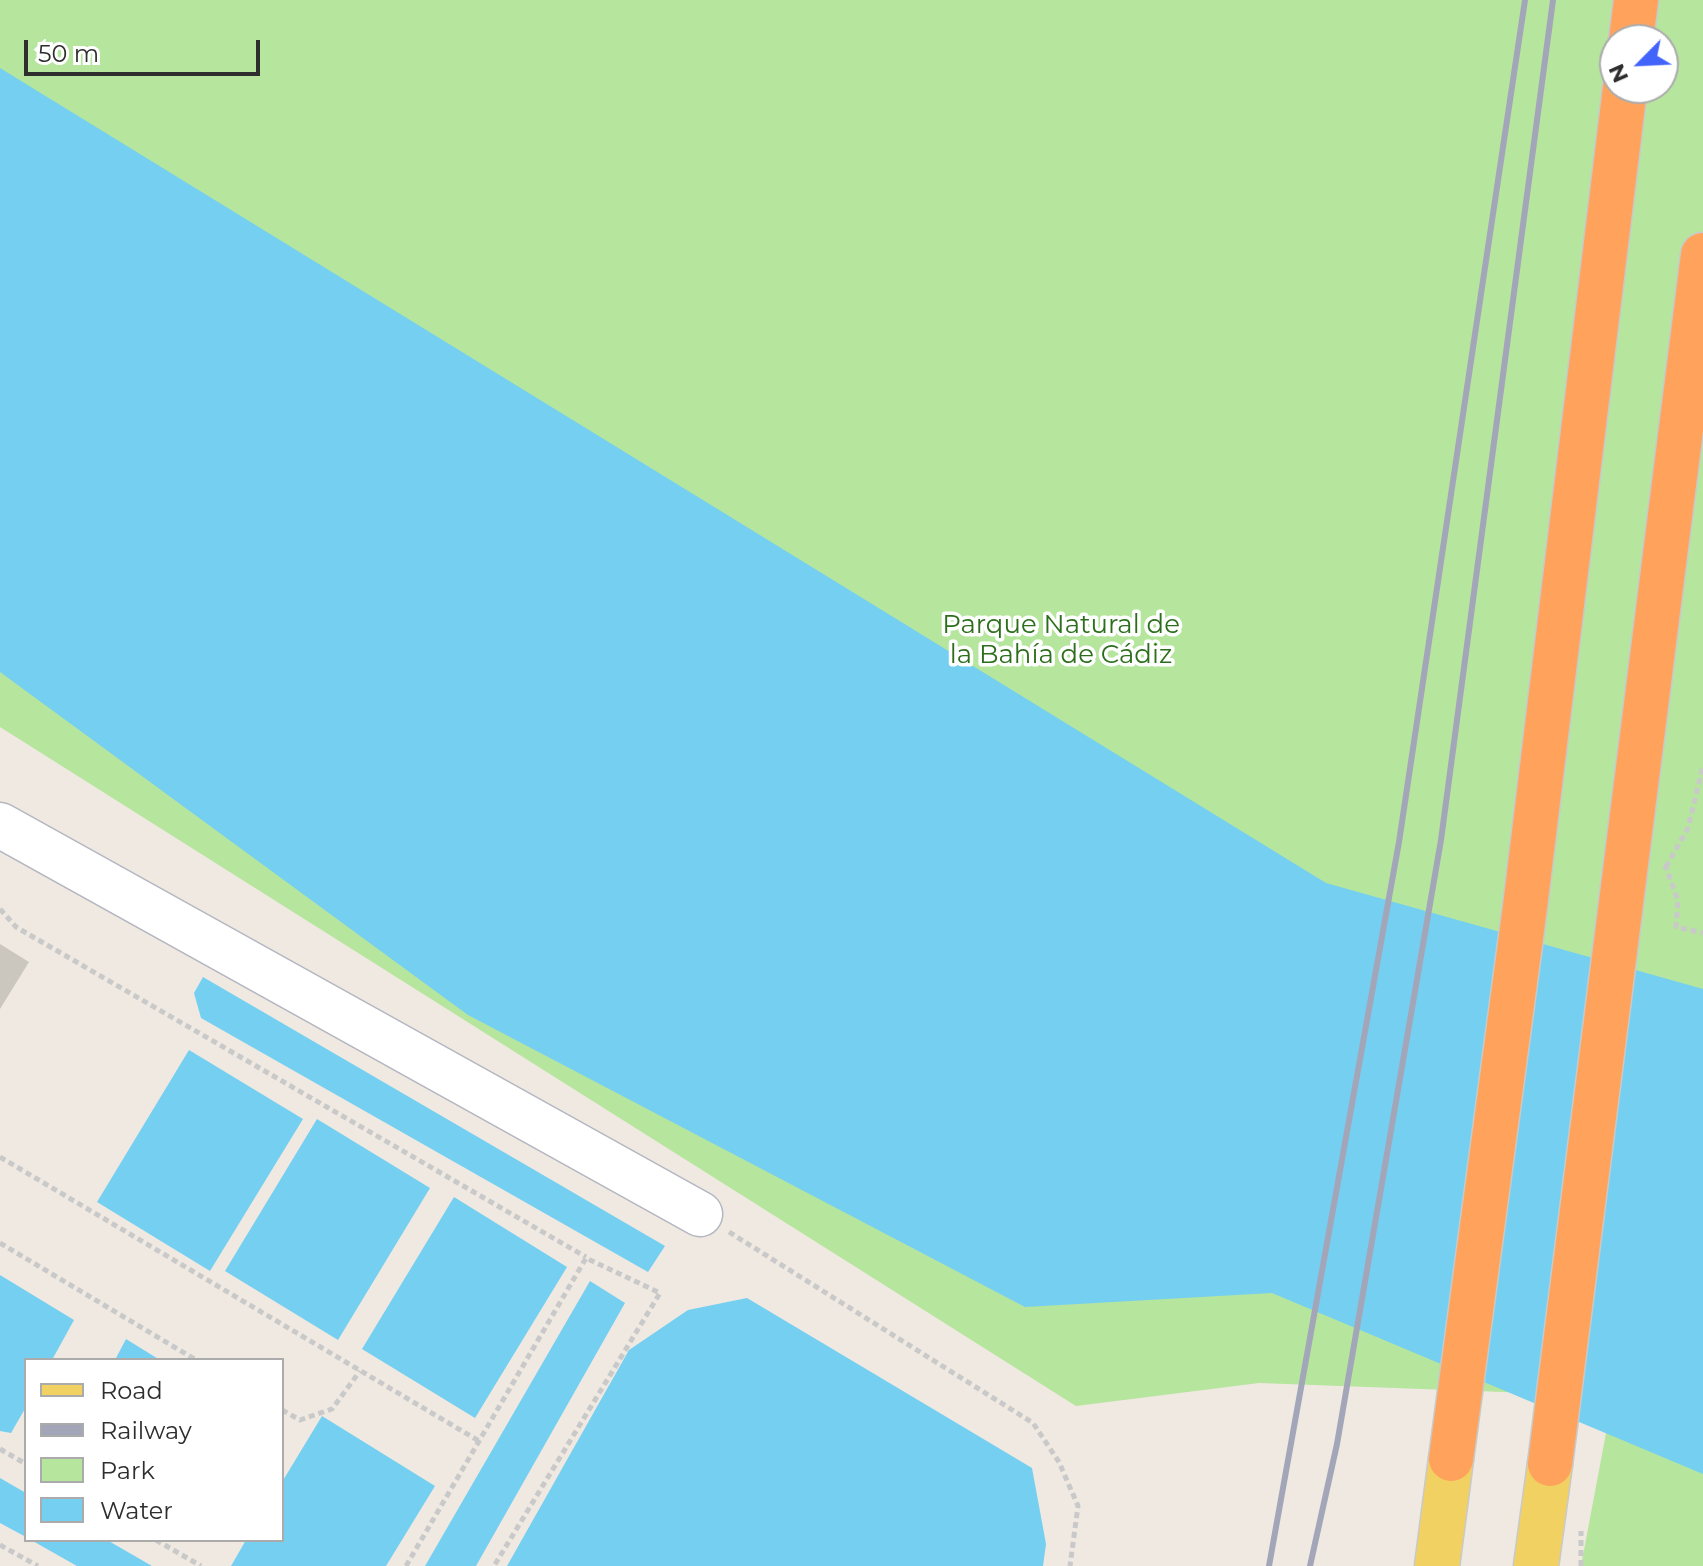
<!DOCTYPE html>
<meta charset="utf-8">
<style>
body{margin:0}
#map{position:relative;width:1703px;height:1566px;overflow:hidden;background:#efe9e1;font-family:Montserrat,sans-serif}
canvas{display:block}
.legend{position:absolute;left:24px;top:1358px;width:260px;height:184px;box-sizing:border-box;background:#fff;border:2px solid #ababab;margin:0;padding:10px 14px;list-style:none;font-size:24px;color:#2e2e2e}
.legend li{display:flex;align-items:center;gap:16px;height:40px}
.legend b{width:40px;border:2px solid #ababab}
.north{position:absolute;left:1599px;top:24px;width:80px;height:80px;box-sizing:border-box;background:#fff;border:2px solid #ababab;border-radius:50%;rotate:246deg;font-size:22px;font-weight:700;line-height:32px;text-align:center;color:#2e2e2e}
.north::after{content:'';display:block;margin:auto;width:28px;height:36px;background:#4264fb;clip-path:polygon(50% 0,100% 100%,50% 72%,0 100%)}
.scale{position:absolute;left:24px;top:40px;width:236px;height:36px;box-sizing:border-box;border:4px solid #2e2e2e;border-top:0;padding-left:10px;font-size:24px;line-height:28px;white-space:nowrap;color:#2e2e2e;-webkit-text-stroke:6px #fff;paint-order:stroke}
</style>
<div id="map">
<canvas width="1703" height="1566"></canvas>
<ul class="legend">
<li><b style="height:10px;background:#f2d163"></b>Road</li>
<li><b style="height:10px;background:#a3a6b8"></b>Railway</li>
<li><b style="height:22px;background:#b6e59e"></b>Park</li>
<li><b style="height:22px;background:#75cff0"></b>Water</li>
</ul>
<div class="north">N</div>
<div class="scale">50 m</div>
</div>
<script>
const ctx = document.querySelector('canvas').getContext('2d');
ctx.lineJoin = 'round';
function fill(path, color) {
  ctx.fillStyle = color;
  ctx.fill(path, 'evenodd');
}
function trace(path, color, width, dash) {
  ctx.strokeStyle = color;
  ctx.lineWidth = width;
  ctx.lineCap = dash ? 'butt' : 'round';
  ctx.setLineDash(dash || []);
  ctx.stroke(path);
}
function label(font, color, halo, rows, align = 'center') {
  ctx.font = font + ' Montserrat,sans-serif';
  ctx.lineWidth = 7;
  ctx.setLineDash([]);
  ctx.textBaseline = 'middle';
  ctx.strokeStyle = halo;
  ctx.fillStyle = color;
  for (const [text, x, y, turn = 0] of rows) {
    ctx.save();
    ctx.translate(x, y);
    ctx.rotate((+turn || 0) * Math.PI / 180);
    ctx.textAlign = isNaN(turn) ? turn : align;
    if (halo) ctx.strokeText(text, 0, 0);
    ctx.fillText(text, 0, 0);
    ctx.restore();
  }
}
const green = new Path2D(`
 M0 0H1703V1566H1581L1613 1396 1259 1383 1076 1406 0 727ZM1615 40H1663V88H1615Z`);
const water = new Path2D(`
 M0 68 1326 883 1703 989V1474L1272 1293 1025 1307 468 1015 0 672Z
 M203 977 665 1246 648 1272 201 1018 194 993Z
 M189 1050 303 1119 210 1271 97 1202Z
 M317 1119 430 1188 338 1340 225 1271Z
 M454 1197 567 1267 475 1418 362 1349Z
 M0 1275 74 1320 52 1360H26V1407L11 1433 0 1431Z
 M590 1281 625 1303 476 1566H425Z
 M747 1298 1032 1468 1046 1544 1043 1566H507L629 1350 688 1310Z
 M126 1339 160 1360H115Z
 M322 1416 435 1486 386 1566H231L246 1540H282V1482Z
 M0 1478 26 1493V1537L0 1523Z
 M31 1540H107L152 1566H77Z`);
const building = new Path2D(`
 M0 944 29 962 0 1009Z`);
const path = new Path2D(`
 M1666 867 1688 828 1703 766
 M1664 869 1666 867 1678 901 1676 927 1703 933
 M0 909 16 927 586 1257
 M0 1157 479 1441
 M729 1232 1033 1423 1059 1462 1078 1506 1070 1566
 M0 1243 196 1360
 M282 1410 300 1420 332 1409 360 1371
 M0 1449 26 1464
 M156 1540 201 1566
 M0 1545 38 1566
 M406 1566 586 1258 660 1293 494 1566
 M1581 1566V1531`);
const minor = new Path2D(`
 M0 825 700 1214`);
const major = new Path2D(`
 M1437 1566 1451 1459
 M1536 1566 1550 1464`);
const highway = new Path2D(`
 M1631 40 1636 0
 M1451 1459 1525 907 1625 88
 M1550 1464 1703 255`);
const rail = new Path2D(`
 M1269 1566 1399 842 1525 0
 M1310 1566 1337 1444 1441 840 1553 0`);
const parkNames = [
 ["Parque Natural de",1061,625],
 ["la Bahía de Cádiz",1061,655]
];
fill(green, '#b6e59e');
fill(water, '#75cff0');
fill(building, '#cbc7bf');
trace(minor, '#b4b7c1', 47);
trace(major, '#c9c9c9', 47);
trace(highway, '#c9c9c9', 47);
trace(path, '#c9c9c9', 5, [6, 4]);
trace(minor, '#fff', 44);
trace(major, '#f2d163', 44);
trace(highway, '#ffa35c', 44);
trace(rail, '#a3a6b8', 6);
label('26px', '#2c6e1b', '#fff', parkNames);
</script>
